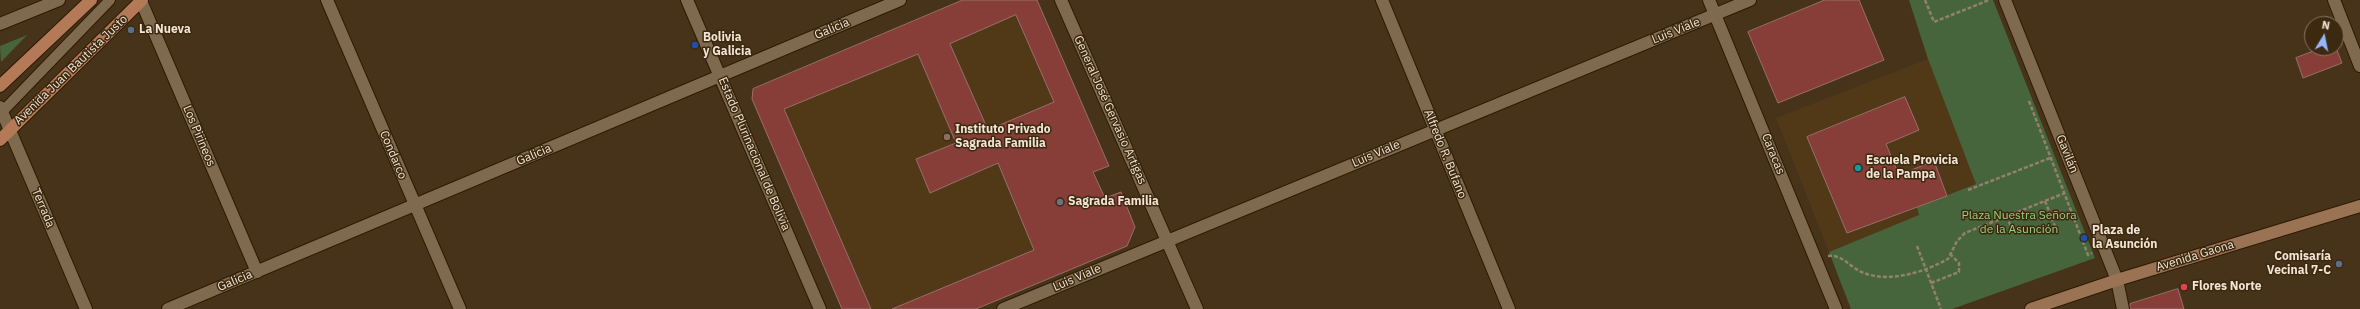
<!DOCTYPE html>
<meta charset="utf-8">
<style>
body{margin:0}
#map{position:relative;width:2360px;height:309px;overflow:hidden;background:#473319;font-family:"IBM Plex Sans",sans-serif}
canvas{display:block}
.north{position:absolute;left:2304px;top:16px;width:40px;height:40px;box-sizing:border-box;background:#3c290f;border:1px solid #85745f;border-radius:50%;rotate:10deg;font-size:11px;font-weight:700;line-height:16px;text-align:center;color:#f2e5d6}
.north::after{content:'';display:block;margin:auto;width:14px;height:18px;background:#93b7fd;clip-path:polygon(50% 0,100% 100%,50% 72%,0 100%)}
</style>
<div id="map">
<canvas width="2360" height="309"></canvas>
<div class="north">N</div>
</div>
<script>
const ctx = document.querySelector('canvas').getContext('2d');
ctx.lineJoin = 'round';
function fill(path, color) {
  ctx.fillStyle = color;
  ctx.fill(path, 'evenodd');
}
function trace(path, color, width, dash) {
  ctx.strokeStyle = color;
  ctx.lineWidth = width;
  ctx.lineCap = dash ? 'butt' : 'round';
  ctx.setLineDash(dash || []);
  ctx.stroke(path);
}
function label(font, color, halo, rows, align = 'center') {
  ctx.font = font + ' "IBM Plex Sans",sans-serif';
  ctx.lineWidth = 3;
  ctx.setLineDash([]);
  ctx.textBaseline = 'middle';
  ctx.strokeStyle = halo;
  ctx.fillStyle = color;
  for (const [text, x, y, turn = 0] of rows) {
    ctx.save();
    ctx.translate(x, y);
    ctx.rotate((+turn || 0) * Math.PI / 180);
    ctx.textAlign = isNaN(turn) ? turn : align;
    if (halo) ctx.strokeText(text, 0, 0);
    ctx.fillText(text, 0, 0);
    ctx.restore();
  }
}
const built = new Path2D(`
 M963 0H1037L1109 166 1015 205 1035 250 891 309H871L772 81Z
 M1928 59 1976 184 1917 207 1920 215 1829 252 1776 118Z`);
const green = new Path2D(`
 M1909 0H1993L2095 258 1952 309H1851L1829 252 1919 215 1917 207 1976 184 1928 59Z
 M27 35 1 62 0 46Z`);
const building = new Path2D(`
 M963 0H1037L1109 166 1093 172 1105 198 1121 192 1135 227 1127 246 976 309H892L1034 250 998 163 930 193 916 159 956 143 918 54 784 109 871 309H842L752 99 753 89ZM1016 15 1054 102 988 130 950 44Z
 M1825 0H1859L1884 60 1778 103 1748 32Z
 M2322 48H2336L2342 63 2303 78 2296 58Z
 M1905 97 1919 130 1886 144 1899 175 1934 161 1947 196 1847 233 1807 137Z
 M2178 289 2184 309H2130V304Z`);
const path = new Path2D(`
 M1925 0 1934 22 1989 0
 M2029 101 2088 255 2092 253
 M1968 190 2050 158
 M2045 201 2058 234
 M2007 216 2012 230
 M1917 246 1941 309
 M1828 256C1843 254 1850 268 1864 273 1891 283 1924 272 1948 259L1957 241 1965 233 2065 193
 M1931 283 1959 272V263L1951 255`);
const service = new Path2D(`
 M0 114 110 0`);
const minor = new Path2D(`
 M327 0 460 309
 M687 0 820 309
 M1061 0 1197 309
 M1382 0 1509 309
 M1709 0 1836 309
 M141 1 257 272
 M0 24 59 0
 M0 107 86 309
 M168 309 900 0
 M1003 309 1750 0`);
const tertiary = new Path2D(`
 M2005 0 2117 280 2123 309
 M2334 0 2360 66`);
const secondary = new Path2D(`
 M2031 309 2117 280 2360 206`);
const primary = new Path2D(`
 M0 86 91 0
 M0 140 142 0`);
const markers = [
 [131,30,4,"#5c6f8a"],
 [695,45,4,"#1a4fb4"],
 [947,137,4,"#8d6e63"],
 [1858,168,4,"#0f9aa8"],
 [1060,202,4,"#6b7280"],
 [2084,238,4,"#1a4fb4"],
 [2339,264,4,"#5c6f8a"],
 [2184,287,4,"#e0444e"]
];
const streetNames = [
 ["Galicia",832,29,-23],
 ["Luis Viale",1676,31,-22],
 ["Avenida Juan Bautista Justo",71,70,-44],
 ["General José Gervasio Artigas",1110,110,66],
 ["Los Pirineos",199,136,67],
 ["Estado Plurinacional de Bolivia",754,154,67],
 ["Luis Viale",1376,154,-23],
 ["Alfredo R. Bufano",1445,154,68],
 ["Caracas",1773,154,68],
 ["Gavilán",2067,154,68],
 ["Condarco",393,155,67],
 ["Galicia",534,155,-23],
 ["Terrada",43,208,67],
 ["Avenida Gaona",2195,256,-17],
 ["Luis Viale",1077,278,-23],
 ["Galicia",235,281,-23]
];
const poiNames = [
 ["La Nueva",139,30],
 ["Bolivia",703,38],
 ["y Galicia",703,52],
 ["Instituto Privado",955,130],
 ["Sagrada Familia",955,144],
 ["Escuela Provicia",1866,161],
 ["de la Pampa",1866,175],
 ["Sagrada Familia",1068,202],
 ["Plaza de",2092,231],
 ["la Asunción",2092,245],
 ["Comisaría",2331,257,"right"],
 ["Vecinal 7-C",2331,271,"right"],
 ["Flores Norte",2192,287]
];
const parkNames = [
 ["Plaza Nuestra Señora",2019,216],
 ["de la Asunción",2019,230]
];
fill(built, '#513918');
fill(green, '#47653c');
fill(building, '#873e39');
trace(building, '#96706b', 1);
trace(service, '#2d1a01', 12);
trace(minor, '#2d1a01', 14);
trace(tertiary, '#2d1a01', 14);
trace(secondary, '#2d1a01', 14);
trace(primary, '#2d1a01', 14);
trace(path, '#92816c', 2.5, [4, 2]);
trace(service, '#806a4f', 10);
trace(minor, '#806a4f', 12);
trace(tertiary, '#806a4f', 12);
trace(secondary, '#9a7254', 12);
trace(primary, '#b47a58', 12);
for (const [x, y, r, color] of markers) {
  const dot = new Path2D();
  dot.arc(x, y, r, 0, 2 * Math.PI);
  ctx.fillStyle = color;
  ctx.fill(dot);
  trace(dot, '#3c290f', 1.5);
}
label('12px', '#f2e5d6', '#3c290f', streetNames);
label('bold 12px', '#f2e5d6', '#3c290f', poiNames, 'left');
label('12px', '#95d27c', '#3c290f', parkNames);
</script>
